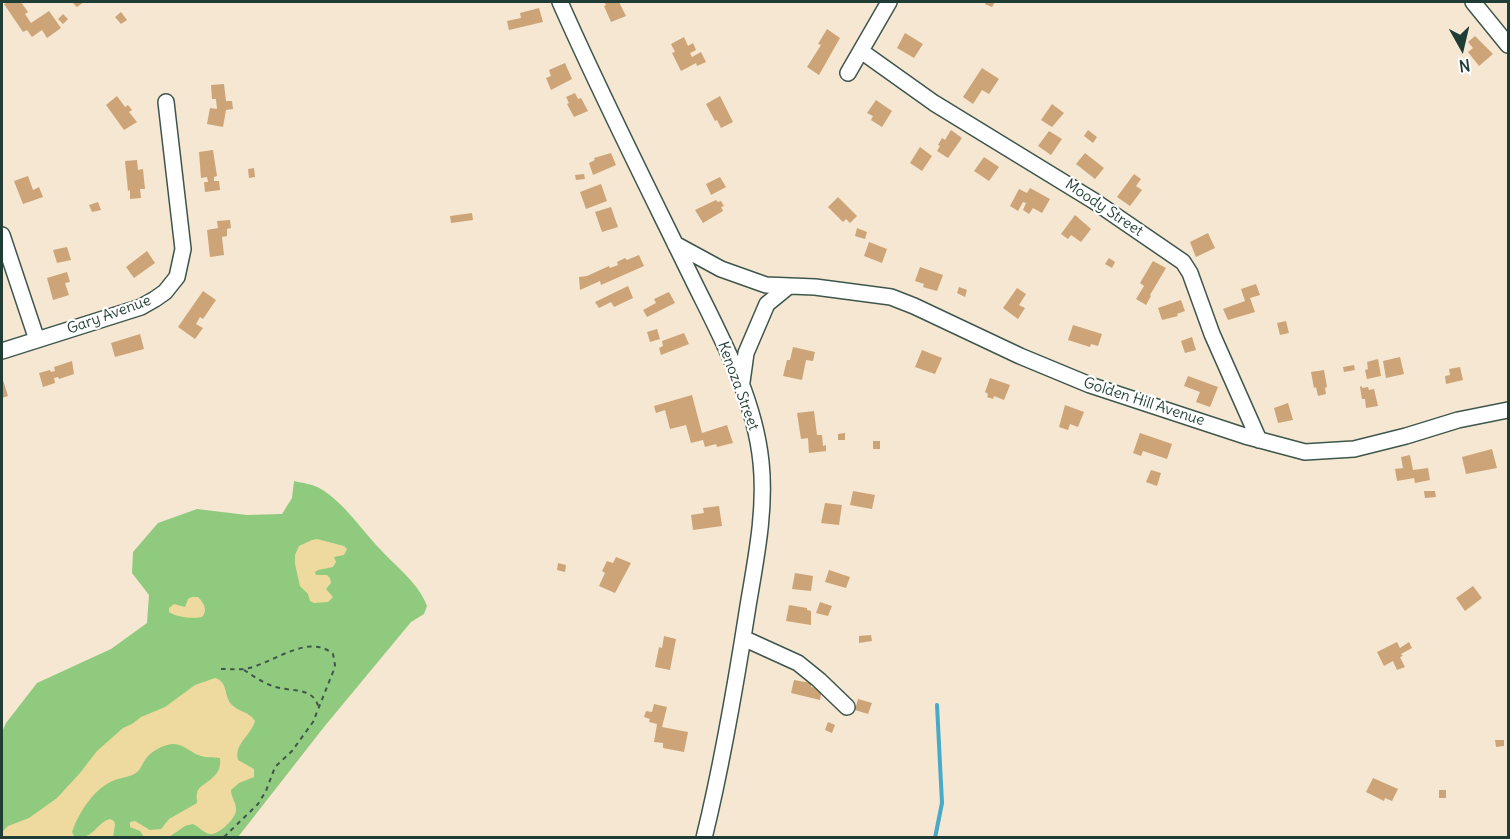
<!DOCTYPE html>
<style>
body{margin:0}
#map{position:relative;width:1510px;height:839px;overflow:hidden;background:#f5e7d1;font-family:Delius,sans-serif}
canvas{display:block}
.frame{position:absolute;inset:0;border:3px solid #1f3d34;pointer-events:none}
.north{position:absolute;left:1432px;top:18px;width:60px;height:60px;-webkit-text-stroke:4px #fff;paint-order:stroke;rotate:172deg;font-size:16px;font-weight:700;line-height:24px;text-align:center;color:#1f3d34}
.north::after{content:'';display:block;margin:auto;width:21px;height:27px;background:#1f3d34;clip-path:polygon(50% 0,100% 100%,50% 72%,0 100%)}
</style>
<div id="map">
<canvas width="1510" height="839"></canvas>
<div class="frame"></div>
<div class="north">N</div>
</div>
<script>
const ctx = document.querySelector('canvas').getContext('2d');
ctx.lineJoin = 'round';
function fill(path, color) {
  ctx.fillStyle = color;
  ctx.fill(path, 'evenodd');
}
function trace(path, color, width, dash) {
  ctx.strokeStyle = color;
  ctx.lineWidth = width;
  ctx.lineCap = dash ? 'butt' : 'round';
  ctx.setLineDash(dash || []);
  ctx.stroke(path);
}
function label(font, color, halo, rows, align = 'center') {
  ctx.font = font + ' Delius,sans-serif';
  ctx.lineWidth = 4.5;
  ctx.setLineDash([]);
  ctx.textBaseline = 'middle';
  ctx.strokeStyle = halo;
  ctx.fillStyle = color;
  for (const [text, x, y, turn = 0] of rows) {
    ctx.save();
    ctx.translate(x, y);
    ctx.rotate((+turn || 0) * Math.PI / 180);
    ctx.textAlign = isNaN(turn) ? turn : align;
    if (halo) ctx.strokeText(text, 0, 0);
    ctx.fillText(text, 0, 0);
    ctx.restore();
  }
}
const green = new Path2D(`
 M294 481C302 483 313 484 321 489 344 503 361 529 380 549 397 568 418 582 427 606L424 614 411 622 324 727 238 837H2V732L6 723 37 683 111 649 147 623 149 595 132 573 133 552 158 523 197 509 247 515 282 514 292 498Z`);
const sand = new Path2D(`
 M317 539 344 546 347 549 344 555 334 557 336 562 333 567 318 570 315 572 316 575H327L330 578 331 583 326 589 333 597 328 602 314 603 310 601 308 594 300 586 295 564V555L299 546 312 540Z
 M192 597H198C204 603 208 610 202 617 194 619 175 617 169 612V608L174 604 185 607 188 599Z
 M215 678C229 682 223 696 232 705 239 712 250 712 255 721 251 736 234 743 238 760L254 769V777L239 783 231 790C231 797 236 802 236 809 237 818 218 836 209 834 204 833 198 826 193 824L185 826 169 837H144L140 831 130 827V822L135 821 150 830 161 829 169 819 197 803C197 799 196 796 197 793 199 782 223 780 220 758 213 757 207 758 201 756 191 753 183 743 172 744 162 745 150 752 145 760 142 764 141 769 137 772 131 777 123 777 115 780 95 787 79 812 72 832L74 836 78 837H2V832L8 826 29 818 57 798 80 773 97 751 123 728 132 724 141 717 165 707 195 685Z
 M110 819 114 821 115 825 113 837H83C96 834 98 822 110 819Z`);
const stream = new Path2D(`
 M935 838 942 803 937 705`);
const building = new Path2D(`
 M8 2H21L28 12 25 14 31 23 49 11 61 28 47 38 42 30 32 37 27 30 23 32 4 4Z
 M72 2H84L77 7Z
 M604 2H619L626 16 611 22 604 6 606 5Z
 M986 2H995L992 7 985 4Z
 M539 8 543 22 509 30 507 21 521 18 520 13Z
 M121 12 127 20 121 24 115 17Z
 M63 14 68 19 63 24 58 19Z
 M827 29 840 38 819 75 807 67 821 45 818 44Z
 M905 33 923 44 914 58 897 48Z
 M1475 36 1493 54 1479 66 1468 52 1473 48 1468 42Z
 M684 37 688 46 693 43 696 50 690 53 692 57 701 52 706 62 697 66 696 63 681 71 672 53 675 52 671 44Z
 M565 63 572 79 551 90 546 78 551 76 549 70Z
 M982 68 999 79 989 94 982 90 973 104 963 97Z
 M224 84 226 101H232L233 109 226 110 223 127 207 124 210 108 217 109 216 99H212L211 85Z
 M575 93 578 99 581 98 588 111 574 117 567 104 569 103 566 97Z
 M117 96 125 107 128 105 132 110 129 112 137 122 124 130 106 105Z
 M720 96 733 122 721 128 717 120 715 121 706 104Z
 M876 100 892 111 882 127 871 120 873 116 867 113Z
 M1052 104 1064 113 1052 127 1041 120Z
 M951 130 962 138 948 158 937 151 940 146 938 145 942 138 945 140Z
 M1088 130 1097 137 1093 143 1084 136Z
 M1049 131 1062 139 1051 155 1038 146Z
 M920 147 932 156 922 171 910 163Z
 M213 150 217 176 214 177V181H219L220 190 205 192 204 182H208L207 177 201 178 199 152Z
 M611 153 616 165 593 175 589 163 595 160 594 158Z
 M1085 153 1104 168 1095 179 1076 164Z
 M984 157 999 167 989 181 974 171Z
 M137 160 138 170 143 169 145 189H140L141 198 130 199V190L128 191 125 161Z
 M254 168 255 177 249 178 248 169Z
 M584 174 585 179 576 180 575 175Z
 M1134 174 1141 179 1136 186 1142 190 1130 206 1117 197Z
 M28 176 33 190 39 187 43 197 23 204 14 181Z
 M720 177 726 187 711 195 706 184Z
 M601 184 607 201 586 209 580 192Z
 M1030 188 1050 199 1042 213 1033 208 1029 214 1023 210 1026 203 1023 202 1018 211 1010 206 1019 189 1027 193Z
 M838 197 857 216 850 223 846 219 843 222 828 207Z
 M716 200 718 202 721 201 724 206 721 207 723 211 703 223 695 210Z
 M98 202 101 210 92 212 89 205Z
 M611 207 618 227 602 232 595 212Z
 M472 213 473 220 451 223 450 216Z
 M1075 215 1091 229 1081 242 1071 235 1068 239 1061 234Z
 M230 220 231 228 227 229V236L222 237 224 255 210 257 207 230 218 228 217 221Z
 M857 228 867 232 865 239 855 236Z
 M1208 233 1215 248 1196 257 1190 242Z
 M869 242 887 249 882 263 864 256Z
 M67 247 71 260 57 263 53 250Z
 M147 251 155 263 134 278 126 267Z
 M639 255 644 266 601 285 600 281 580 290 579 277 587 276 609 266 610 268 618 265 617 262 625 258 627 260Z
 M1109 258 1115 262 1112 268 1105 264Z
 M1153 261 1166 268 1150 295 1151 296 1146 305 1136 299 1144 286 1140 283Z
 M920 267 943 275 937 291 923 287 924 284 915 281Z
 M67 272 70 282 65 283 69 295 53 300 47 278Z
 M1256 284 1260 295 1250 298 1255 312 1228 320 1223 309 1245 301 1241 289Z
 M628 286 633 298 614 307 611 302 599 308 595 302Z
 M959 287 967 290 965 297 957 293Z
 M1017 288 1026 294 1019 305 1025 308 1018 319 1003 308Z
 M203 291 216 300 203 319 200 317 196 324 203 328 195 339 178 327Z
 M669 292 675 303 647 317 643 310 656 303 654 299Z
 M1181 300 1185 311 1177 314 1178 316 1162 320 1158 308Z
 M1286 321 1289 333 1280 335 1277 323Z
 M1073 325 1102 334 1098 346 1091 344 1090 347 1068 340Z
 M657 329 660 339 650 342 647 332Z
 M684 333 689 344 661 355 659 348 663 346 662 341Z
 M140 334 144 349 115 357 111 343Z
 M1192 337 1196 350 1185 353 1181 341Z
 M793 347 815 352 813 361 806 360 802 380 783 376 787 360H790Z
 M922 350 942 358 935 374 915 367Z
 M1400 357 1404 374 1386 378 1383 361Z
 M1378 359 1381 376 1367 379 1365 370 1368 369 1367 362Z
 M72 361 74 374 59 379 58 377 54 378 55 383 43 387 39 373 50 370 51 372 55 371 54 367Z
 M1354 365 1355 370 1344 372 1343 367Z
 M1460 367 1463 380 1446 384 1445 376 1450 375 1449 369Z
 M1324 370 1327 387 1325 388 1326 394 1318 396 1316 387 1314 388 1311 372Z
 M1188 376 1218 387 1210 407 1196 402 1200 392 1184 386Z
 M2 377 8 396 2 398Z
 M990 378 1010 385 1004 400 994 396 993 399 987 397 988 394 985 392Z
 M1362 386V388L1368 387 1369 390 1374 389 1378 406 1366 408 1365 399H1362L1360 387Z
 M692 395 702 433 727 425 733 443 717 447 716 444 705 447 703 440 691 443 686 425 670 429 665 410 656 413 654 406Z
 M1288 403 1293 420 1278 423 1274 408Z
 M1065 405 1084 412 1078 427 1070 424 1068 430 1059 427Z
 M814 411 817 435H822L823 446 826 445V451L809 453 808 438 801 439 797 413Z
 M845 433V440H838V434Z
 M1140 433 1172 444 1167 459 1143 451 1141 456 1133 453Z
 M873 441H880V449H873Z
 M1492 449 1497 468 1466 474 1462 457Z
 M1410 455 1413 470 1428 468 1430 480 1415 483 1414 478 1397 481 1395 469 1403 468 1401 457Z
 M1151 470 1161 473 1157 486 1146 482Z
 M853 491 875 495 872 509 850 505Z
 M1424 491H1435L1436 497 1425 498Z
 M825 503 842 505 839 525 821 523Z
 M719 506 722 526 693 530 691 515 704 513 703 508Z
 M616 557 631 563 615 593 599 586 605 573 602 571 607 561 613 563Z
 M558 563 566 565 565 572 557 570Z
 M829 570 850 577 846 588 825 582Z
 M795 573 813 576 811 591 792 589Z
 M1473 586 1482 598 1465 611 1456 598Z
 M820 602 832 606 828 616 816 613Z
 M789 605 807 608V610L811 611V625L786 621Z
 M871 635 872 641 859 643V636Z
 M664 636 676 639 670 670 655 667 659 647 662 648Z
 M1397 642 1400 648 1409 642 1412 648 1401 654 1403 656 1400 657 1405 667 1397 670 1393 661 1384 666 1377 652Z
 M794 680 811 683V687L822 689 820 700 791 693Z
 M858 699 872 703 868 714 855 710Z
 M654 704 667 707 662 727 688 732 684 752 663 748V743L654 742 657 724 649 722 650 719 644 717 646 711 652 712Z
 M828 722 835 725 832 733 825 730Z
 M1495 740H1504V746L1496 747Z
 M1373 778 1398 789 1392 801 1385 798 1384 801 1366 792Z
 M1439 790H1446V798H1439Z`);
const path = new Path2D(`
 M221 669C231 669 240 670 249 668 275 662 309 633 333 654L335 665 333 672 313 722 292 751 275 767 266 791 258 804 223 838
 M244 670C253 676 263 683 273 686 290 693 314 685 319 709`);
const minor = new Path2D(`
 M560 2C600 93 645 182 689 272 718 332 754 394 761 462 766 510 756 558 748 606 736 683 723 761 704 838
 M1473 2 1508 45
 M861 51 934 103 1094 201 1183 262 1190 273 1212 334 1259 440
 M848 73 889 2
 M2 235 37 340
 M675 244 721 269 766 285 815 287 891 297 914 306 1020 356 1090 385 1245 436 1305 452 1354 449 1406 436 1458 420 1508 410
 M2 351 141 307 155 299 165 292 177 277 183 249 166 102
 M742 382 746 353 767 304 789 286
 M743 638 798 663 819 680 847 707`);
const streetNames = [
 ["Moody Street",1104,208,34],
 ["Gary Avenue",109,315,-20],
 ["Kenoza Street",738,386,70],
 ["Golden Hill Avenue",1144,402,18]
];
fill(green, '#8fca7f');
fill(sand, '#eeda9e');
trace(stream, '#49a9c8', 4);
fill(building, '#cca477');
trace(minor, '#3f564c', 18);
trace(path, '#3f564c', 2, [4.5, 4.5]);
trace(minor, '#fff', 15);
label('15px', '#1f3d34', '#fff', streetNames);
</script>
